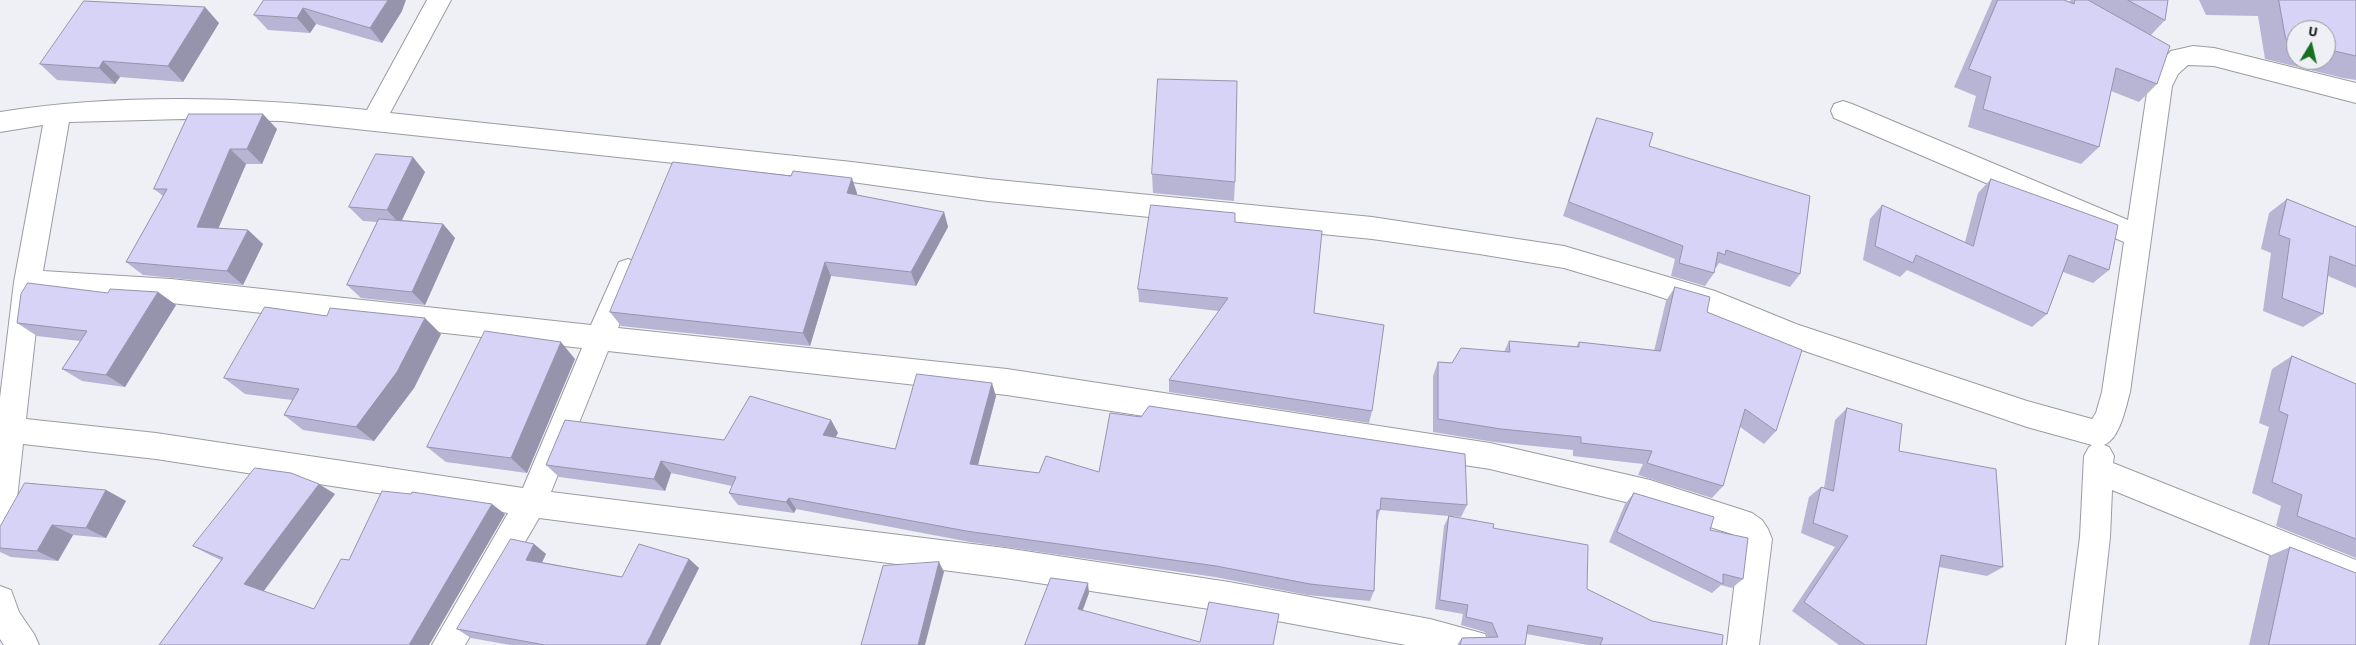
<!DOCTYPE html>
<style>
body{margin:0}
#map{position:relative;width:2356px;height:645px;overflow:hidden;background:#efeff6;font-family:Barlow,sans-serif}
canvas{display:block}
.north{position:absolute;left:2286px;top:20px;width:50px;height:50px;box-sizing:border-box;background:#efeff6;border:1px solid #97979c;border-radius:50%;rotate:9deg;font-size:14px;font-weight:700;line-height:20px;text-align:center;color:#141416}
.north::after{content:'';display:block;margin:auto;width:18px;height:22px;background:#16711e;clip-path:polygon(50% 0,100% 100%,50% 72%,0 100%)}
</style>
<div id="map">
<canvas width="2356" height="645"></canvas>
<div class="north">U</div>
</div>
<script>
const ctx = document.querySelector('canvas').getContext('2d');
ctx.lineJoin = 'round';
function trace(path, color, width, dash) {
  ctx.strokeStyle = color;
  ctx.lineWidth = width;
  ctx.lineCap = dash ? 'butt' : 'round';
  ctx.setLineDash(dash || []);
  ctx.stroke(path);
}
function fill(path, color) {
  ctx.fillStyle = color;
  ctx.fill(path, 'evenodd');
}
const minor = new Path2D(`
 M427 0H451L390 113 852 162 988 179 1372 217 1564 246 1715 291 1796 324 2027 401 2092 419 2096 413 2102 392 2124 242 1834 118 1831 111 1834 104 1843 101 1852 104 2128 220 2148 86 2161 61 2171 51 2193 46 2214 48 2356 83V103L2214 66 2188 65 2178 74 2172 86 2130 392C2126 406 2120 439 2104 445L2109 447 2114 456 2113 463 2356 560V590L2112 490 2110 537 2098 645H2066L2080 537 2084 456 2089 447 2092 445 2027 427 1790 346 1709 313 1648 293 1564 268 1479 254 1372 239 988 201 852 182 281 121 183 119 69 122 43 271 171 279 591 325 619 262 628 259 637 262 641 270 618 328 1007 369 1490 443 1650 480 1752 513 1762 520 1768 529 1772 539 1759 645H1727L1740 540 1732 534 1650 508 1490 469 1007 395 608 351 551 492 1005 548 1229 582 1430 619 1485 634 1490 645H1406L1229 612 1005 578 539 518 465 645H432L508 513 156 459 23 444 15 517 11 527 0 531V398L14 282 43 125 0 132V112C121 93 245 97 367 110ZM40 294 171 303 582 348 523 488 156 433 26 419Z
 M0 586 11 590 19 612 34 634 39 645H4L0 639Z`);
const wall = new Path2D(`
 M264 0 402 11 382 43 316 24 310 33 268 30 254 15Z
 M1992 0H2064L2069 2 2071 0H2168L2165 20 2151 35 2157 84 2139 102 2111 91 2099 147 2081 164 1968 127 1976 96 1954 87Z
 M2199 0H2356V80L2343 78 2265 59 2258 16 2206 15ZM2296 30H2326V60H2296Z
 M219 23 183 82 120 77 115 84 57 80 40 64Z
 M189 114 277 129 262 164H246L218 228 248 230 263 244 243 285 143 275 126 262 163 196 154 189Z
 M1597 118 1649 146 1800 274 1790 287 1719 263 1716 268 1715 267 1714 273 1705 286 1671 276 1675 259 1563 216 1591 132Z
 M425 172 402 220 443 224 455 238 425 305 361 298 347 285 377 222 363 221 349 207Z
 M1152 174 1235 182 1234 201 1153 193Z
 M1991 179 2109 270 2093 283 2063 272 2047 314 2032 327 1907 270 1900 277 1863 260 1870 219 1882 205 1965 242 1978 193Z
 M857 193V195L944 212 948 227 916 286 831 276 810 346 621 326 610 312Z
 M2287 199 2356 227V288L2328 276 2323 314 2303 327 2263 311 2271 253 2261 249 2269 213Z
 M1235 222 1314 313 1372 411 1369 423 1169 392V380L1219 311 1139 302 1138 289Z
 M1675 287 1707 312 1776 431 1764 444 1740 427 1723 486 1712 498 1638 475 1643 464 1573 456V450L1494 442 1433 432V376L1438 362 1452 363 1504 352 1509 341 1576 347 1579 342 1654 351 1666 301Z
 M158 292 176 305 125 387 82 381 62 369 80 341 37 336 17 323 108 293Z
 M441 334 414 388 374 441 303 430 284 415 292 400 245 394 224 378Z
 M2292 356 2356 384V558L2276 526 2281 506 2252 493 2269 427 2259 423 2272 369Z
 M575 359 527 473 446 462 427 447Z
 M996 396 978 465 1039 473 1099 472 1467 505 1461 517 1451 516 1493 528 1587 589 1652 621 1722 645H1588L1526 634 1525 645H1457L1462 638 1488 637 1485 632 1461 625 1463 614 1435 609 1444 526 1449 516 1380 510 1377 521 1374 591 1370 601 1307 595 1215 577 970 542 796 509 794 513 738 505 729 493 732 486 671 473 665 491 559 477 546 465 724 440 831 420 838 433 835 437 895 449Z
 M1847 408 1899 451 2003 567 1987 576 1939 567 1926 645H1839L1792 611 1835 547 1801 533 1809 497 1821 487 1824 488 1835 420Z
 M106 490 126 501 106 538 73 535 58 561 11 557 0 552V527Z
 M1634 493 1743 579 1732 588 1721 585 1712 593 1609 542 1625 504Z
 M335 494 264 591 314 609 349 560 505 514 429 645H159L221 560 212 556 193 546Z
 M534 544 546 554 542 562 622 577 689 559 699 568 660 645H510L471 638 457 629Z
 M2290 547 2356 645H2249L2269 556Z`);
const shadedWall = new Path2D(`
 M388 0H406L402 11 382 43 370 28Z
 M205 7 219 23 183 82 168 66Z
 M303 8 316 24 310 33 297 18Z
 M103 61 120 77 115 84 99 68Z
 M263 114 277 129 262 164 247 149Z
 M230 149 246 164 213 241 197 227Z
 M413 157 425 172 400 224 387 210Z
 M852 178 857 193 852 208 847 193Z
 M944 212 948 227 916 286 911 272Z
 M443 224 455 238 425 305 412 292Z
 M248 230 263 244 243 285 227 271Z
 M825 262 831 276 810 346 803 333Z
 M158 292 176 305 125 387 106 375Z
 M425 318 441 334 414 388 374 441 356 427Z
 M561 342 575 359 527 473 511 458Z
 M992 383 996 396 975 476 970 464Z
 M831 420 838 433 830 447 823 435Z
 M661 461 671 473 665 491 654 479Z
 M319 484 335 494 262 593 244 584Z
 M106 490 126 501 106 538 86 528Z
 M789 498 796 509 794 513 786 502Z
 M492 504 505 514 429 645H409Z
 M52 525 73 535 58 561 37 551Z
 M534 544 546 554 539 569 526 560Z
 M689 559 699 568 660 645H646Z
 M939 562 944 572 925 645H918Z
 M1088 583 1089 593 1080 618 1078 609Z`);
const building = new Path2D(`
 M264 0H388L370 28 303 8 297 18 254 15Z
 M1998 0H2064L2074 4 2075 0H2088L2170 46 2157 84 2116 68 2099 147 1983 109 1991 77 1969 69Z
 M2128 0H2168L2165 20Z
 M2279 0H2356V56L2326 49V30H2296V41L2286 39Z
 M84 1 205 7 168 66 103 61 99 68 40 64Z
 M1158 79 1237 81 1235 182 1152 174Z
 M189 114H263L247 149H230L197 227 248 230 227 271 126 262 167 189H154Z
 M1597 118 1653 133 1649 146 1810 196 1800 274 1726 250 1725 255 1718 252 1714 273 1679 263 1683 246 1569 202Z
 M376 154 413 157 387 210 349 207Z
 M673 162 791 176 793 171 852 178 847 193 944 212 911 272 825 262 803 333 610 312Z
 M1991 179 2118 225 2109 270 2069 255 2047 314 1916 255 1913 263 1875 246 1882 205 1973 246Z
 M2287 199 2356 227V266L2330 256 2323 314 2282 298 2290 239 2279 235Z
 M1151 205 1235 213V222L1322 231 1314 313 1384 325 1372 411 1169 380 1228 298 1138 289Z
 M379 219 443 224 412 292 347 285Z
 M28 283 108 293 110 289 158 292 106 375 62 369 87 331 17 323 21 294Z
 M1675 287 1710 297 1707 312 1802 350 1776 431 1745 409 1723 486 1647 463 1652 451 1581 443V437L1501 429 1438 419V362L1452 363 1461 348 1510 352 1509 341 1579 347V342L1660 351Z
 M265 307 327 316 330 308 425 318 397 372 356 427 284 415 299 389 224 378Z
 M485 331 561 342 511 458 427 447Z
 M2292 356 2356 384V539L2297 516 2302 495 2272 482 2288 415 2279 411Z
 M917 374 992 383 970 464 1039 473 1046 456 1099 472 1110 413 1141 417 1149 406 1465 454 1467 505 1381 498 1380 510H1377L1374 591 1310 584 1216 566 966 531 789 498 786 502 729 493 736 477 661 461 654 479 546 465 565 420 724 440 750 396 831 420 823 435 895 449Z
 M1847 408 1902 424 1899 451 1996 469 2003 567 1941 555 1926 645H1865L1804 602 1848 536 1813 523 1821 487 1833 491Z
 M255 468 291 473 319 484 244 584 314 609 341 559 349 560 382 491 411 494 412 492 492 504 409 645H159L223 558 193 546Z
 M25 483 106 490 86 528 52 525 37 551 0 548V527Z
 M1634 493 1714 517 1710 530 1748 538 1743 579 1723 574V584L1617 532Z
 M1449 516 1494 524 1493 528 1588 545 1587 589 1652 621 1723 635 1722 645H1600L1603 638 1528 625 1525 645H1460L1462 638 1498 637 1492 623 1466 617 1468 605 1440 600Z
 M511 539 534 544 526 560 622 577 639 544 689 559 646 645H545L457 629Z
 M2290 547 2356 573V645H2269Z
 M939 562 918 645H861L883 566Z
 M1051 578 1088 583 1078 609 1200 642 1209 602 1279 614 1273 645H1025Z`);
trace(minor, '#9b9ba2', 2);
fill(minor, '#fff');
fill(wall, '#b8b5d4');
fill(shadedWall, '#9694ad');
fill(building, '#d6d3f7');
trace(building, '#9694ad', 1);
</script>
